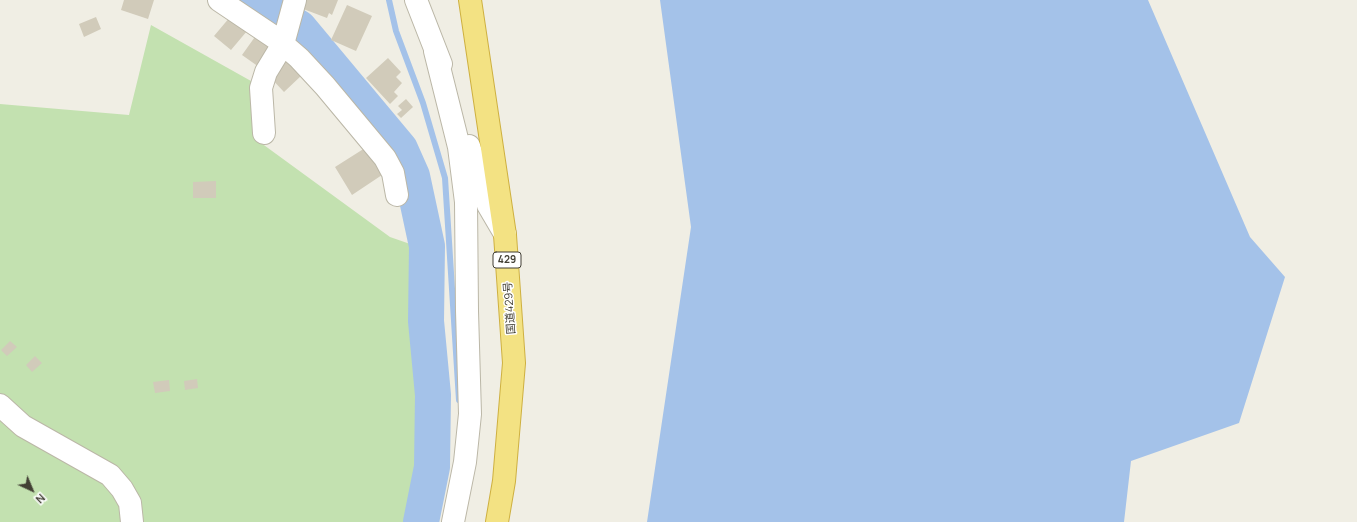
<!DOCTYPE html>
<meta charset="utf-8">
<style>
body{margin:0}
#map{position:relative;width:1357px;height:522px;overflow:hidden;background:#f0eee4;font-family:Manrope,sans-serif}
canvas{display:block}
.north{position:absolute;left:12px;top:470px;width:40px;height:40px;-webkit-text-stroke:3px #fff;paint-order:stroke;rotate:136deg;font-size:11px;font-weight:700;line-height:16px;text-align:center;color:#423f34}
.north::after{content:'';display:block;margin:auto;width:14px;height:18px;background:#423f34;clip-path:polygon(50% 0,100% 100%,50% 72%,0 100%)}
</style>
<div id="map">
<canvas width="1357" height="522"></canvas>
<div class="north">N</div>
</div>
<script>
const ctx = document.querySelector('canvas').getContext('2d');
ctx.lineJoin = 'round';
function fill(path, color) {
  ctx.fillStyle = color;
  ctx.fill(path, 'evenodd');
}
function trace(path, color, width, dash) {
  ctx.strokeStyle = color;
  ctx.lineWidth = width;
  ctx.lineCap = dash ? 'butt' : 'round';
  ctx.setLineDash(dash || []);
  ctx.stroke(path);
}
function label(font, color, halo, rows, align = 'center') {
  ctx.font = font + ' Manrope,"Noto Sans JP",sans-serif';
  ctx.lineWidth = 3;
  ctx.setLineDash([]);
  ctx.textBaseline = 'middle';
  ctx.strokeStyle = halo;
  ctx.fillStyle = color;
  for (const [text, x, y, turn = 0] of rows) {
    ctx.save();
    ctx.translate(x, y);
    ctx.rotate((+turn || 0) * Math.PI / 180);
    ctx.textAlign = isNaN(turn) ? turn : align;
    if (halo) ctx.strokeText(text, 0, 0);
    ctx.fillText(text, 0, 0);
    ctx.restore();
  }
}
const green = new Path2D(`
 M151 25 251 81 257 140 390 237 413 245 421 362 425 472 414 522H0V104L129 115Z`);
const water = new Path2D(`
 M660 0H1148L1250 237 1285 277 1239 423 1131 461 1124 522H647L691 227Z`);
const stream = new Path2D(`
 M389 0 396 31 423 103 445 178 459 400`);
const river = new Path2D(`
 M254 0 299 28 400 149 412 176 427 246 426 321 433 395 432 467 421 522`);
const building = new Path2D(`
 M124 0H154L148 19 121 10Z
 M301 0H338L332 15 329 13 327 18 298 7Z
 M347 5 372 16 356 51 331 40Z
 M96 17 101 29 84 37 79 24Z
 M230 17 247 31 231 50 214 36Z
 M257 34 274 47 259 67 242 55Z
 M388 58 401 72 396 77 402 83 394 92 398 96 390 104 366 78Z
 M288 59 302 75 284 92 269 76Z
 M406 99 413 107 401 118 397 114 402 110 398 106Z
 M365 148 382 175 352 195 335 167Z
 M216 181V198H193V182Z
 M10 341 17 347 7 356 1 350Z
 M35 356 42 363 32 372 26 365Z
 M197 379 198 388 185 390 184 381Z
 M169 380 170 391 155 393 153 382Z`);
const minor = new Path2D(`
 M219 0 277 39 299 58 325 86 385 158 393 173 397 195
 M416 0 441 64
 M435 51 459 147 466 202 467 311 470 414 465 462 453 522
 M264 133 261 88 266 72 283 44 295 0
 M469 146 488 205 505 234
 M0 405 23 426 110 475 122 489 130 503 132 522`);
const trunk = new Path2D(`
 M470 0 505 235 514 363 504 481 497 522`);
const shields = [
 [507,260,28]
];
const shieldNames = [
 ["429",507,260]
];
const streetNames = [
 ["国道429号",510,308,-94]
];
fill(green, '#c3e1b0');
fill(water, '#a4c2e9');
trace(stream, '#a4c2e9', 6);
trace(river, '#a4c2e9', 36);
fill(building, '#d1cbba');
trace(minor, '#bbb7a7', 24);
trace(trunk, '#ceb040', 24);
trace(minor, '#fff', 22);
trace(trunk, '#f3e283', 22);
for (const [x, y, w] of shields) {
  const box = new Path2D();
  box.roundRect(x - w / 2, y - 8, w, 16, 3);
  ctx.fillStyle = '#fff';
  ctx.fill(box);
  trace(box, '#423f34', 1);
}
label('bold 10px', '#423f34', null, shieldNames);
label('11px', '#423f34', '#fff', streetNames);
</script>
